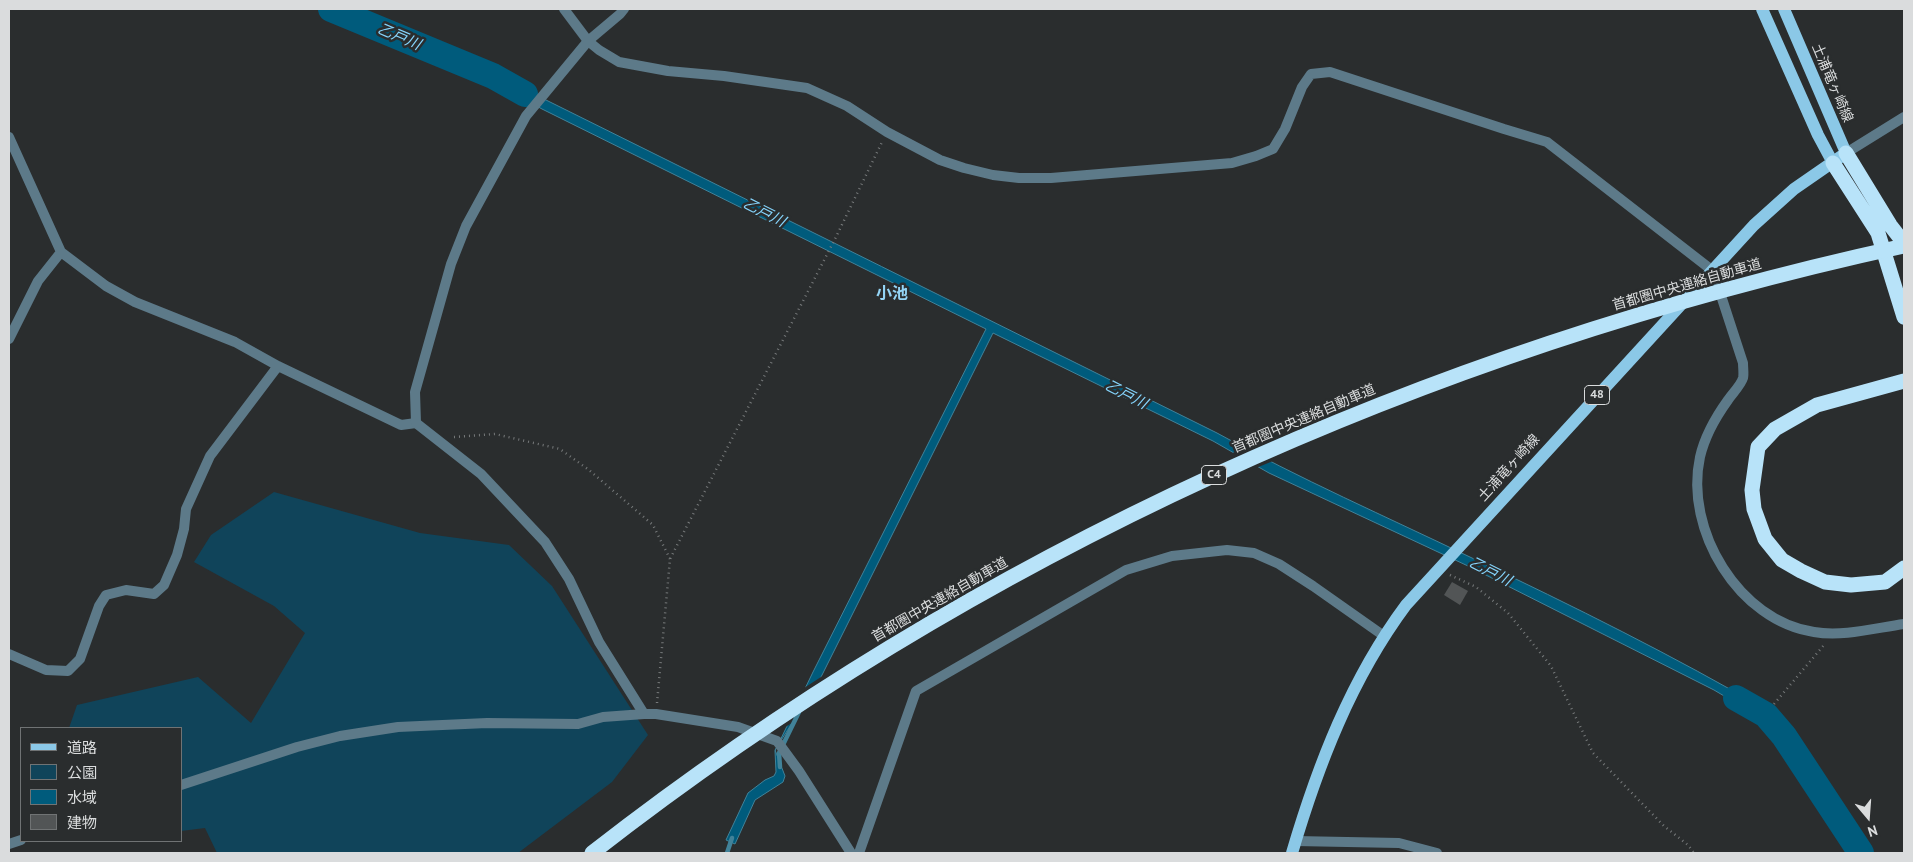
<!DOCTYPE html>
<meta charset="utf-8">
<style>
body{margin:0}
#map{position:relative;width:1913px;height:862px;overflow:hidden;background:#2a2d2e;font-family:"PT Sans","Noto Sans JP",sans-serif}
canvas{display:block}
.frame{position:absolute;inset:0;border:10px solid #dadcdd;pointer-events:none}
.legend{position:absolute;left:20px;top:727px;width:162px;height:115px;box-sizing:border-box;background:#2a2d2e;border:1px solid #707374;margin:0;padding:6px 9px;list-style:none;font-size:15px;color:#dadcdd}
.legend li{display:flex;align-items:center;gap:10px;height:25px}
.legend b{width:25px;border:1px solid #707374}
.north{position:absolute;left:1843px;top:792px;width:50px;height:50px;-webkit-text-stroke:4px #2a2d2e;paint-order:stroke;rotate:162deg;font-size:14px;font-weight:700;line-height:20px;text-align:center;color:#dadcdd}
.north::after{content:'';display:block;margin:auto;width:18px;height:22px;background:#dadcdd;clip-path:polygon(50% 0,100% 100%,50% 72%,0 100%)}
</style>
<div id="map">
<canvas width="1913" height="862"></canvas>
<div class="frame"></div>
<ul class="legend">
<li><b style="height:6px;background:#8bc8e7"></b>道路</li>
<li><b style="height:14px;background:#10445a"></b>公園</li>
<li><b style="height:14px;background:#005b7c"></b>水域</li>
<li><b style="height:14px;background:#525556"></b>建物</li>
</ul>
<div class="north">N</div>
</div>
<script>
const ctx = document.querySelector('canvas').getContext('2d');
ctx.lineJoin = 'round';
function fill(path, color) {
  ctx.fillStyle = color;
  ctx.fill(path, 'evenodd');
}
function trace(path, color, width, dash) {
  ctx.strokeStyle = color;
  ctx.lineWidth = width;
  ctx.lineCap = dash ? 'butt' : 'round';
  ctx.setLineDash(dash || []);
  ctx.stroke(path);
}
function label(font, color, halo, rows, align = 'center') {
  ctx.font = font + ' "PT Sans","Noto Sans JP",sans-serif';
  ctx.lineWidth = 5;
  ctx.setLineDash([]);
  ctx.textBaseline = 'middle';
  ctx.strokeStyle = halo;
  ctx.fillStyle = color;
  for (const [text, x, y, turn = 0] of rows) {
    ctx.save();
    ctx.translate(x, y);
    ctx.rotate((+turn || 0) * Math.PI / 180);
    ctx.textAlign = isNaN(turn) ? turn : align;
    if (halo) ctx.strokeText(text, 0, 0);
    ctx.fillText(text, 0, 0);
    ctx.restore();
  }
}
const green = new Path2D(`
 M274 492 420 533 509 545 552 586 648 735 612 782 518 853H217L205 828 181 831V728H69L77 705 198 677 251 723 305 633 274 606 194 562 211 535Z`);
const water = new Path2D(`
 M496 72 546 100 1217 433C1300 479 1387 517 1472 558 1573 606 1674 656 1770 712L1763 719 1714 690 1468 566 1269 473 1213 441 993 333 821 677 775 750 785 776 783 782 755 800 735 844 726 840 748 793 765 780 774 776 776 772 775 751 813 672 986 329 542 109 491 81Z`);
const pier = new Path2D(`
 M1247 447 1273 461 1256 468 1230 454Z
 M824 675 797 720 782 729 801 690Z`);
const stream = new Path2D(`
 M780 767 779 753 799 712
 M727 853 732 838`);
const river = new Path2D(`
 M331 9 493 76 525 94
 M1736 698 1766 715 1784 736 1861 853`);
const building = new Path2D(`
 M1452 582 1468 591 1460 605 1444 595Z`);
const path = new Path2D(`
 M454 437 495 434 560 449 589 470 653 525 670 559
 M1450 575 1476 587 1508 613 1551 666 1593 753 1664 826 1688 845 1694 853
 M657 703 670 559 836 237 882 142
 M1774 704 1824 645`);
const minor = new Path2D(`
 M564 9 588 41 599 50 619 62 668 71 724 76 807 88 847 106 887 132 940 160 964 168 993 175 1019 178H1051L1232 163 1256 156 1273 149 1285 129 1302 87 1311 74 1330 72 1504 129 1547 142 1713 271 1743 363C1743 368 1744 374 1743 378 1741 385 1732 394 1728 400 1715 418 1705 435 1700 457 1684 530 1739 621 1814 632 1843 637 1875 628 1904 624
 M9 137 61 252 106 286 135 302 235 342 278 366 401 425 416 423
 M9 339 38 281 61 252
 M9 654 46 670 68 671 80 659 99 606 106 595 126 590 154 594 164 585 177 555 184 529 186 509 210 456 278 366
 M181 785 297 747 340 736 398 727 487 723 578 724 603 717 644 714
 M1295 841 1399 843 1437 853
 M9 844 21 840
 M859 853 916 691 1126 570 1172 556 1227 550 1254 553 1279 564 1313 586 1384 636`);
const tertiary = new Path2D(`
 M624 9 620 14 588 41 526 116 466 226 451 264 415 392 416 423 481 474 545 542 569 579 599 642 644 714H656L738 727 777 741 799 771 851 853
 M1846 153 1904 117`);
const primary = new Path2D(`
 M1762 9 1818 135 1833 163
 M1292 853C1318 765 1351 679 1406 605L1754 225 1794 189 1846 153 1784 9`);
const motorway = new Path2D(`
 M1846 153 1890 225 1904 243
 M1833 163 1878 233 1904 317
 M1904 381 1817 405 1775 429 1758 447 1752 490 1754 509 1765 539 1782 560 1801 571 1825 582 1851 585 1885 582 1904 568`);
const motorwayBridge = new Path2D(`
 M592 853C978 552 1426 350 1904 246`);
const shields = [
 [1597,395,25],
 [1214,475,25]
];
const shieldNames = [
 ["48",1597,395],
 ["C4",1214,475]
];
const streetNames = [
 ["土浦竜ヶ崎線",1832,83,67],
 ["首都圏中央連絡自動車道",1687,285,-16],
 ["首都圏中央連絡自動車道",1304,419,-23],
 ["土浦竜ヶ崎線",1509,468,-48],
 ["首都圏中央連絡自動車道",940,600,-30]
];
const waterNames = [
 ["乙戸川",399,37,23],
 ["乙戸川",764,213,27],
 ["乙戸川",1126,395,27],
 ["乙戸川",1490,572,27]
];
const quarterNames = [
 ["小池",892,294]
];
fill(green, '#10445a');
fill(water, '#005b7c');
trace(water, '#418299', 1);
fill(pier, '#2a2d2e');
trace(stream, '#418299', 4.5);
trace(river, '#005b7c', 26);
fill(building, '#525556');
trace(path, '#777a7b', 2.5, [1, 4]);
trace(minor, '#5d7a89', 10);
trace(tertiary, '#5d7a89', 10);
trace(primary, '#8bc8e7', 12);
trace(motorway, '#b8e3f9', 15);
trace(motorwayBridge, '#b8e3f9', 15);
for (const [x, y, w] of shields) {
  const box = new Path2D();
  box.roundRect(x - w / 2, y - 9.5, w, 19, 4);
  ctx.fillStyle = '#2a2d2e';
  ctx.fill(box);
  trace(box, '#dadcdd', 1);
}
label('bold 12px', '#dadcdd', null, shieldNames);
label('14px', '#dadcdd', '#2a2d2e', streetNames);
label('italic 15px', '#86d6fe', '#2a2d2e', waterNames);
label('bold 16px', '#94d5f6', '#2a2d2e', quarterNames);
</script>
